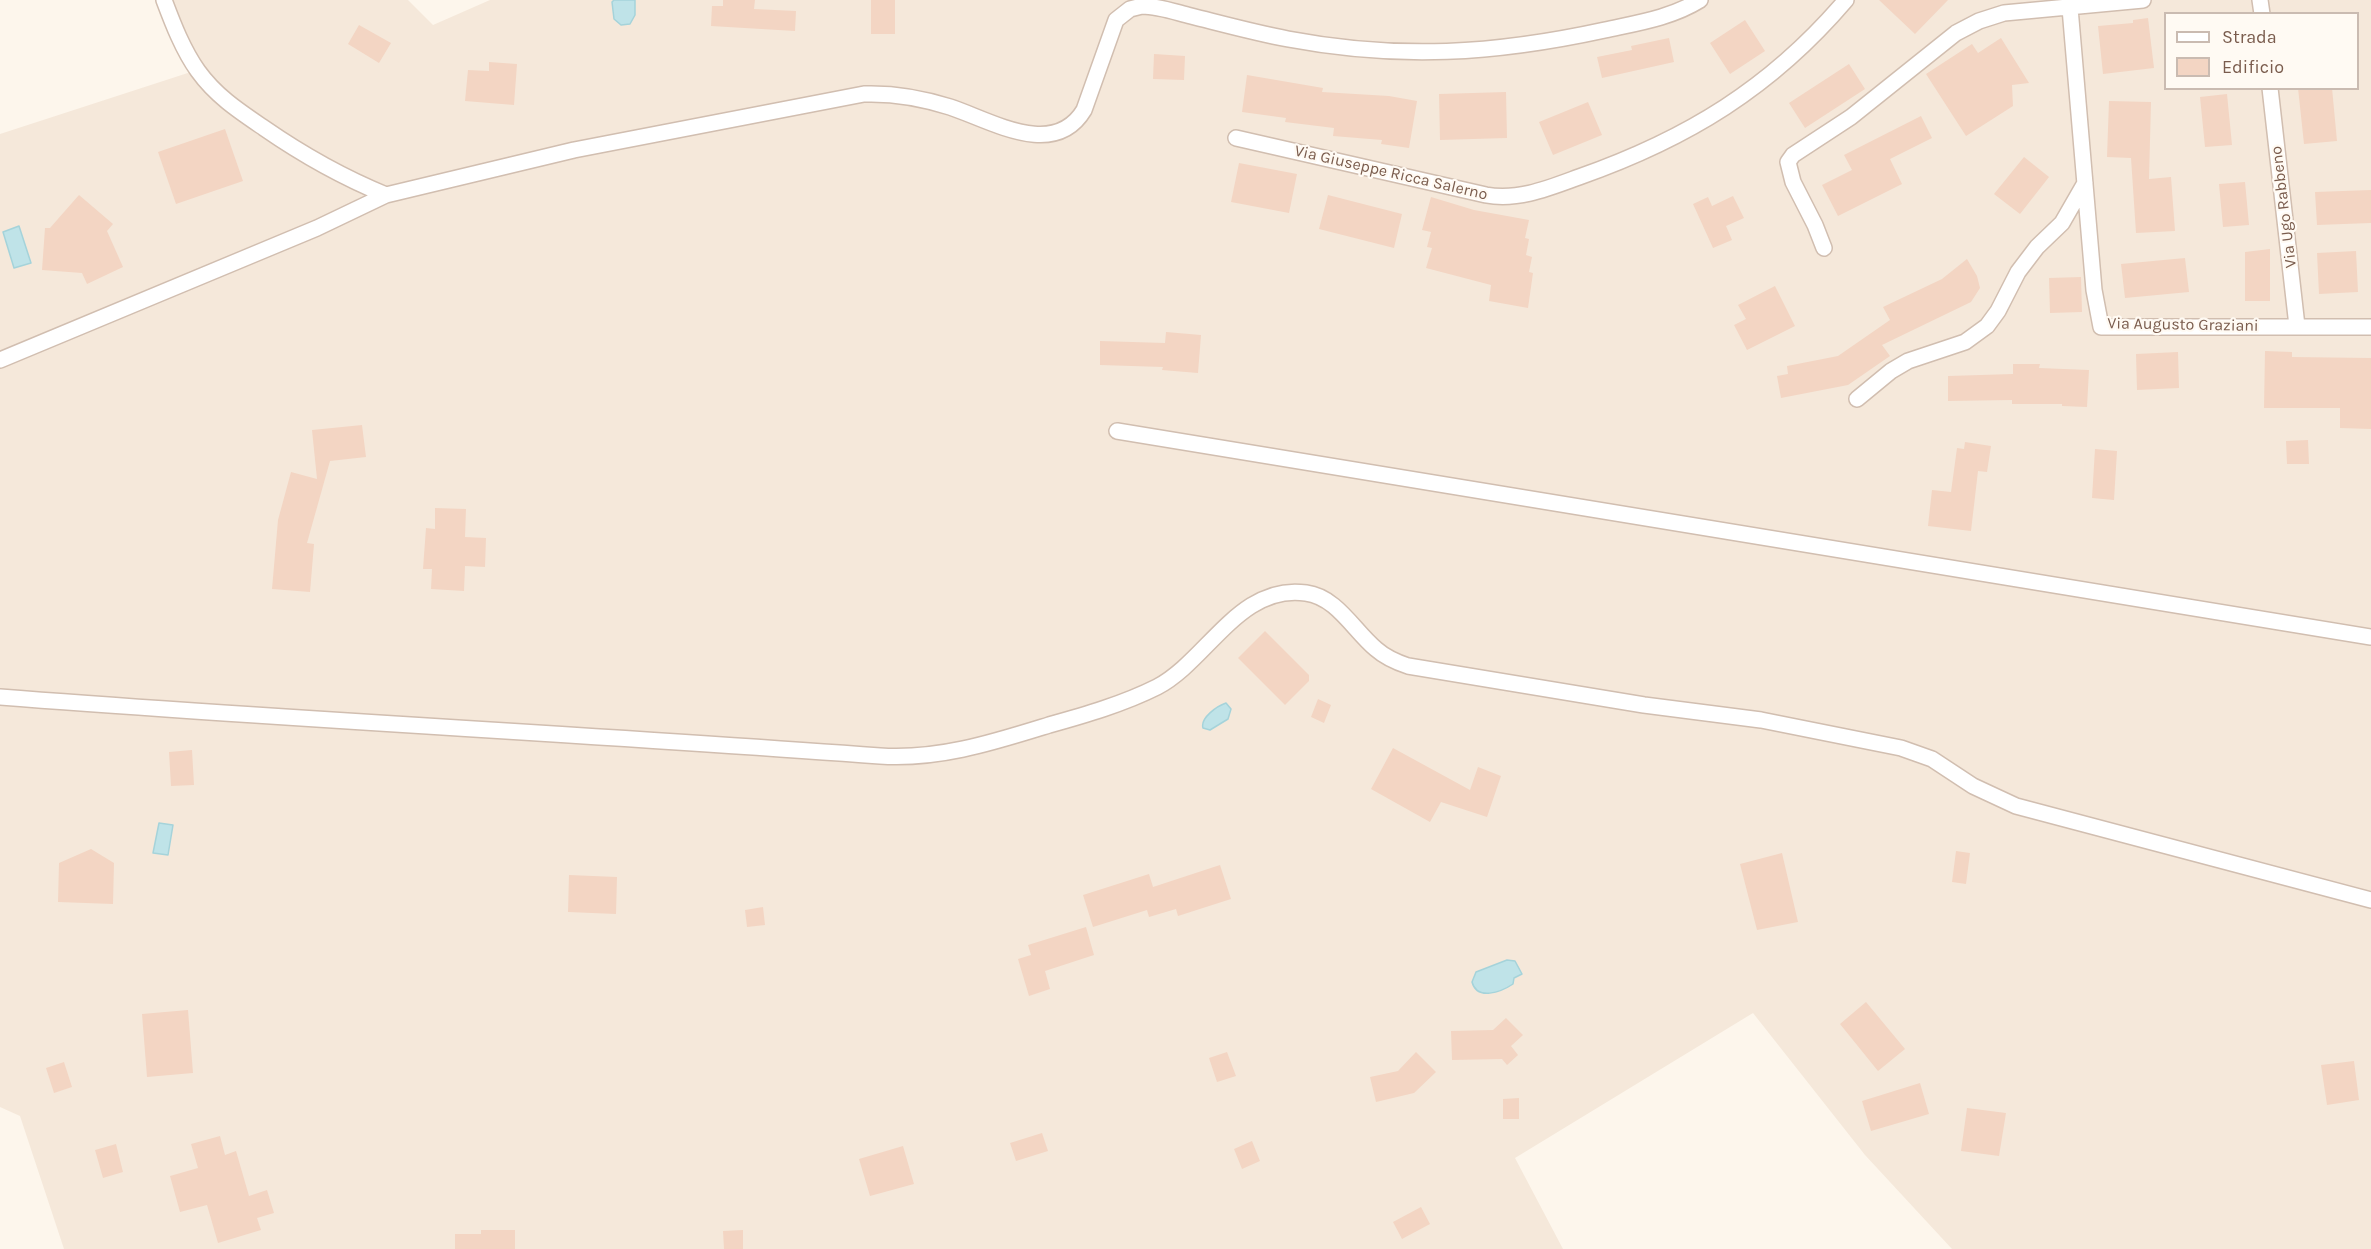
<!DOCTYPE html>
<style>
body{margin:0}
#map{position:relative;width:2371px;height:1249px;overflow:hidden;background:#fdf6ec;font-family:Karla,sans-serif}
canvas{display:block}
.legend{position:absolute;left:2164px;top:12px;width:195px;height:78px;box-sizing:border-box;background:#fffaf3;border:2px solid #cabbb1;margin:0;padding:8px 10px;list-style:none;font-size:18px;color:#7a5c4d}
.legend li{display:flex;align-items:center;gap:12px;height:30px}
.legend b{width:30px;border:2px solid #cabbb1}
</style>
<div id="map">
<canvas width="2371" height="1249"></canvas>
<ul class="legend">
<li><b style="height:8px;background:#fff"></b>Strada</li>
<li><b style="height:16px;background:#f3d5c3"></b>Edificio</li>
</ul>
</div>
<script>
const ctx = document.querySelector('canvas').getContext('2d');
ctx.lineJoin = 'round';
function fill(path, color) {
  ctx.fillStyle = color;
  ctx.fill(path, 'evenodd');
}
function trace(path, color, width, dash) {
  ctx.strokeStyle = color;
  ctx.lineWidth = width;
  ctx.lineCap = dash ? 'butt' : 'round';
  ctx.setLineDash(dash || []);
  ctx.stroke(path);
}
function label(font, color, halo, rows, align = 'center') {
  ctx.font = font + ' Karla,sans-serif';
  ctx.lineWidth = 4.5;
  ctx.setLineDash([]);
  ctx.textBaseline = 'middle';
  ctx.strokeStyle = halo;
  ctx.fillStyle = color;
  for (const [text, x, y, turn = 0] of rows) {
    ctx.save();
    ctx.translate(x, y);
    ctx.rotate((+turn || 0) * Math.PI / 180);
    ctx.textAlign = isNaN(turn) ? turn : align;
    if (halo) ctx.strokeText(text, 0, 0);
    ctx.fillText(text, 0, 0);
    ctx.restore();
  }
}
const residential = new Path2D(`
 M168 0H408L433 25 490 0H2371V1249H1952L1865 1155 1753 1013 1515 1158 1563 1249H64L20 1116 0 1107V134L197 70ZM2166 14H2358V88H2166Z`);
const water = new Path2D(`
 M614 0H635V15L630 24 621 25 614 19 612 2Z
 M19 226 31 263 14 268 3 232Z
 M1226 703 1231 709 1228 719 1210 730 1203 728C1200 718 1217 706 1226 703Z
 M159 823 173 825 168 855 153 853Z
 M1507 960 1515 961 1522 974 1514 978 1513 984C1501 992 1477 1001 1472 982L1476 972Z`);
const building = new Path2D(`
 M723 0H755L754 9 796 11 795 31 711 26 712 6H723Z
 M871 0H895V34H871Z
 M1879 0H1948L1915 34Z
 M2148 18 2154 68 2103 74 2098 26 2133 23V20Z
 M1745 20 1765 51 1730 74 1710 43Z
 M359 25 391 43 379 63 348 44Z
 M1669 38 1674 62 1602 78 1597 57 1632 50 1631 46Z
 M2001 38 2029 83 2012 85 2013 106 1966 136 1926 74 1972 44 1978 53Z
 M1154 54 1185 56 1184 80 1153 79Z
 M489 62 517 64 514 105 465 101 468 70 489 71Z
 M1849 64 1865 89 1805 128 1789 103Z
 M1247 75 1323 88 1322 92 1389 96 1417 101 1409 148 1381 144 1382 140 1333 136 1334 128 1285 122 1286 118 1242 112Z
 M2298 88H2332L2337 141 2304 144Z
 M1506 92 1507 138 1440 140 1439 94Z
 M2227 94 2232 145 2205 147 2200 97Z
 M2109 101 2151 102 2149 179 2171 177 2175 231 2136 233 2131 158 2107 157Z
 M1588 102 1602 135 1553 155 1539 122Z
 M1921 116 1932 138 1890 159 1902 184 1838 216 1822 185 1852 170 1844 155Z
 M225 129 243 181 176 204 158 152Z
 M2024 157 2049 177 2020 214 1994 194Z
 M1239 163 1297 174 1289 213 1231 202Z
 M2245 182 2249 225 2223 227 2219 184Z
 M2371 190V223L2317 225 2315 192Z
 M79 195 113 224 107 231 123 267 87 284 82 273 42 270 45 228H50Z
 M1328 195 1402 214 1394 248 1319 229Z
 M1733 196 1744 218 1726 226 1732 240 1713 248 1693 204 1708 197 1712 206Z
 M1431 197 1474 210 1529 220 1525 238 1529 239 1526 255 1532 257 1529 272 1533 273 1528 308 1489 301 1491 285 1426 268 1432 248 1427 247 1431 232 1422 230Z
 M2270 249V301H2245V252Z
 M2356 251 2358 292 2319 294 2317 253Z
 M2185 258 2189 292 2125 298 2121 264Z
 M1967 259 1977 276 1980 288 1971 302 1882 345 1890 356 1848 385 1781 398 1777 376 1788 374 1787 366 1838 356 1890 320 1883 307 1942 279Z
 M2081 277 2082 312 2050 313 2049 278Z
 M1775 286 1795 326 1747 350 1734 325 1746 319 1738 305Z
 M1166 332 1201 335 1198 373 1162 370 1163 367 1100 365V341L1165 343Z
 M2265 351 2292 352V357L2371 358V429L2340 428V408H2264Z
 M2178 352 2179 388 2137 390 2136 354Z
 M2013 364H2040L2039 368 2089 370 2087 407 2062 406V404H2012V400L1948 401V376L2013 374Z
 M362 425 366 457 330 461 307 543 314 544 310 592 272 589 278 520 291 472 317 479 312 430Z
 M2308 440 2309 464H2287L2286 441Z
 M1965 442 1991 446 1987 472 1978 471 1971 531 1928 526 1932 490 1951 492 1957 448 1964 449Z
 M2095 449 2117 451 2114 500 2092 498Z
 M435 508 466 509 465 537 486 538 485 567 465 566 464 591 431 589 432 569H423L426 528 435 529Z
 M1265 631 1309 675V681L1285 705 1238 658Z
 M1318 699 1331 705 1324 723 1311 717Z
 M1393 748 1470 790 1478 767 1501 776 1487 817 1441 802 1430 822 1371 789Z
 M192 750 194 785 171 786 169 752Z
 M91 849 114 863 113 904 58 902 59 863Z
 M1956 851 1970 853 1966 884 1952 882Z
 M1782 853 1798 922 1757 930 1740 864Z
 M1220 865 1231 899 1178 916 1176 909 1149 917 1147 910 1093 927 1083 895 1149 874 1153 887Z
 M569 875 617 877 616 914 568 912Z
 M763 907 765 925 747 927 745 910Z
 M1086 927 1094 955 1045 971 1050 989 1029 996 1018 959 1031 955 1028 945Z
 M1866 1002 1905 1049 1878 1071 1840 1024Z
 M188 1010 193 1073 147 1077 142 1014Z
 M1506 1018 1523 1035 1511 1046 1518 1055 1507 1065 1502 1059 1452 1060 1451 1031 1493 1030Z
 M1227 1052 1236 1076 1217 1082 1209 1058Z
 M1416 1052 1436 1072 1414 1093 1376 1102 1370 1077 1398 1071Z
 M2354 1061 2359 1100 2327 1105 2321 1065Z
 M64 1062 72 1087 54 1093 46 1068Z
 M1920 1083 1929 1114 1871 1131 1862 1101Z
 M1519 1098V1119H1503V1099Z
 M1967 1108 2006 1113 1999 1156 1961 1151Z
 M1042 1133 1048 1151 1016 1161 1010 1143Z
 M220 1136 225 1155 236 1151 249 1196 267 1190 274 1213 257 1218 261 1230 218 1243 207 1205 180 1212 170 1176 198 1168 191 1144Z
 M1252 1141 1260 1161 1242 1169 1234 1149Z
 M116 1144 123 1172 103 1178 95 1150Z
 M903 1146 914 1184 870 1196 859 1159Z
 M1421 1207 1430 1224 1402 1239 1393 1222Z
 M481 1230H515V1249H455V1234H481Z
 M743 1230V1249H724L723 1231Z`);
const street = new Path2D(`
 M164 0C173 24 183 50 198 71 216 96 239 111 264 128 303 155 342 177 386 195
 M2260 0 2262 14
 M2070 8 2094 290 2101 327H2371
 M2270 88 2297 326
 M1236 138 1486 195C1518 201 1549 188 1579 177 1687 139 1771 88 1846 0
 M1824 248 1815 225 1793 182 1788 162 1793 155 1851 117 1956 33 1979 21 2004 13 2143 0
 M0 360 317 228 386 195 574 150 864 94C894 93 922 98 950 107 990 120 1054 160 1084 110L1116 20 1130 9 1142 6C1158 6 1175 12 1191 16 1223 24 1256 33 1288 39 1399 60 1495 54 1605 30 1637 23 1671 18 1700 0
 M1857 399 1891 371 1908 361 1965 342 1987 326 1998 311 2018 272 2037 247 2062 223 2085 183
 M1117 431 2371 637
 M0 697C293 720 587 734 880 756 939 760 994 742 1049 725 1085 715 1123 704 1157 687 1207 661 1240 583 1306 593 1337 597 1354 631 1376 649 1385 657 1396 662 1408 666L1644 705 1761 720 1901 748 1932 759 1973 786 2016 806 2371 900`);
const streetNames = [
 ["Via Giuseppe Ricca Salerno",1391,173,13],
 ["Via Ugo Rabbeno",2284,207,-97],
 ["Via Augusto Graziani",2183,325,1]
];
fill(residential, '#f5e8da');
fill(water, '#bfe3e8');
trace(water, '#a5d3da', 1.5);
fill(building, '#f3d5c3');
trace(street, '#d1beb0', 18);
trace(street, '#fff', 15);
label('16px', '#7a5c4d', '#fffaf3', streetNames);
</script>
